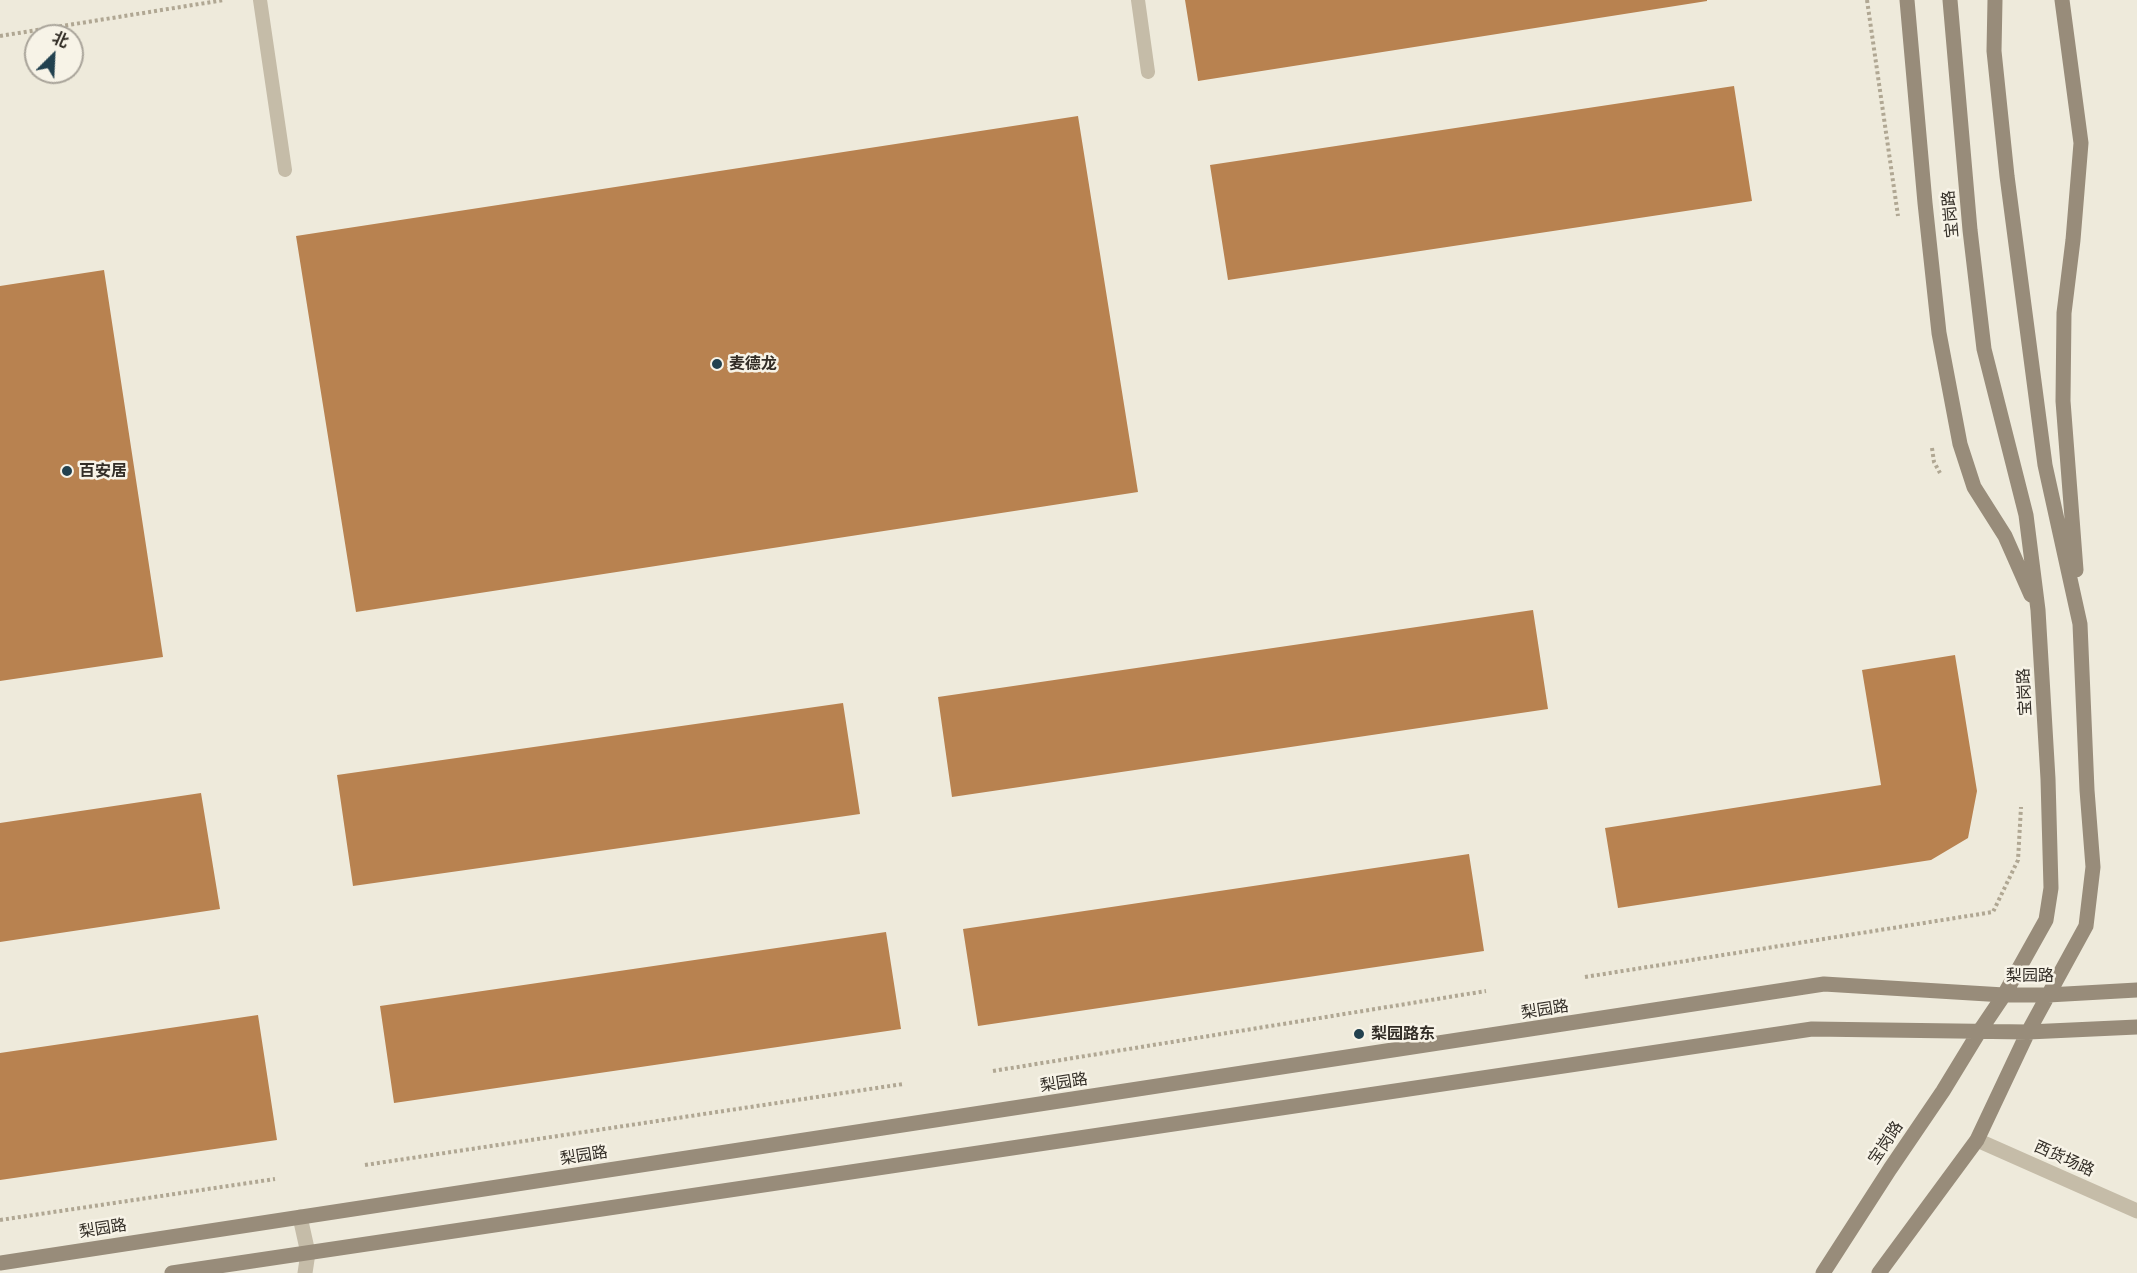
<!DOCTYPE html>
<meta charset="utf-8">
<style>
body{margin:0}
#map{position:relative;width:2137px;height:1273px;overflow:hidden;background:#eeeadb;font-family:"Open Sans","Noto Sans SC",sans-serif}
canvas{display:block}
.north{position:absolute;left:24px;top:24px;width:60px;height:60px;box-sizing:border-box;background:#f7f3e7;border:2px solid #a9a49a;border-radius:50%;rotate:24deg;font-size:16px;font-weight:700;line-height:24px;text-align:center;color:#332e27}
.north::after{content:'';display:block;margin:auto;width:21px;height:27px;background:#22414f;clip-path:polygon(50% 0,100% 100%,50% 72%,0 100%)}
</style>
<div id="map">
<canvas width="2137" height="1273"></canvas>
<div class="north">北</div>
</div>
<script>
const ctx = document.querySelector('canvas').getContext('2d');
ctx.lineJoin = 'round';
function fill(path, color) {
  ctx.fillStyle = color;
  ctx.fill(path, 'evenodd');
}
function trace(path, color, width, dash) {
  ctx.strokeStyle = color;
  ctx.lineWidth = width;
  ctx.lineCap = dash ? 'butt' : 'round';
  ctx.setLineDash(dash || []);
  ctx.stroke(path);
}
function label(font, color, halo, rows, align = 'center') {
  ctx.font = font + ' "Open Sans","Noto Sans SC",sans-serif';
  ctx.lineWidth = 5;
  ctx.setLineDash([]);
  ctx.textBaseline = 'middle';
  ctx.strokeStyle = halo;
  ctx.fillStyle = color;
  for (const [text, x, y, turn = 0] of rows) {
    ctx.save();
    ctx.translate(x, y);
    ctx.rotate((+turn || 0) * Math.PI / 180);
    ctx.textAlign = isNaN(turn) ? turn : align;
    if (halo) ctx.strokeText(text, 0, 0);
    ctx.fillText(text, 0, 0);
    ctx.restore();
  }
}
const building = new Path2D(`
 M1185 0H1707V1L1198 81Z
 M1734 86 1752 201 1228 280 1210 165Z
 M1078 116 1138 492 356 612 296 236Z
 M104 270 163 657 0 681V286Z
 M1533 610 1548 709 952 797 938 697Z
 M1955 655 1977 791 1968 838 1931 860 1618 908 1605 828 1881 785 1862 670Z
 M843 703 860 814 353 886 337 775Z
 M201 793 220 909 0 942V823Z
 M1469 854 1484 951 978 1026 963 929Z
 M886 932 901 1029 394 1103 380 1006Z
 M258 1015 277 1140 0 1180V1053Z`);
const path = new Path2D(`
 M1867 0 1898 216
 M0 36 224 0
 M1932 448 1934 462 1940 473
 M1585 977 1993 912 2018 860 2021 807
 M993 1071 1486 991
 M365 1165 903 1084
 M0 1220 275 1179`);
const lane = new Path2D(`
 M260 0 285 170
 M1138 0 1148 72`);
const street = new Path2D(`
 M1977 1140 2137 1211
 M300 1217 308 1253 305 1273`);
const secondary = new Path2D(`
 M1907 0 1925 203 1939 333 1960 444 1974 487 2005 536 2031 595
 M2062 0 2081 143 2073 240 2064 313 2063 401 2076 570
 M0 1263 1824 984 2004 995H2048L2137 990
 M172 1273 1812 1029 2028 1032 2137 1027
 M1823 1273 1890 1169 1943 1091 1979 1032 2004 995 2046 920 2051 888 2048 779 2038 610 2026 515 1984 349 1970 230 1950 0
 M1879 1273 1977 1140 2028 1032 2086 926 2093 867 2087 790 2080 624 2045 465 2007 176 1994 51 1995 0`);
const markers = [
 [717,364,6,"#22414f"],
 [67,471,6,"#22414f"],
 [1359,1034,6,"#22414f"]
];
const streetNames = [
 ["宝岗路",1951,214,-95],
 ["宝岗路",2025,692,-93],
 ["梨园路",2030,976],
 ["梨园路",1545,1010,-9],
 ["梨园路",1064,1083,-9],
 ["宝岗路",1886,1143,-56],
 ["梨园路",584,1156,-9],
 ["西货场路",2064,1159,24],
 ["梨园路",103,1229,-9]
];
const poiNames = [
 ["麦德龙",729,364],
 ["百安居",79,471],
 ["梨园路东",1371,1034]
];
fill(building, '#b88250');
trace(path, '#b0a793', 4, [3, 3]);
trace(lane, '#c5bca8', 14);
trace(street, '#c5bca8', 15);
trace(secondary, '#988c7a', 15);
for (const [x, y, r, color] of markers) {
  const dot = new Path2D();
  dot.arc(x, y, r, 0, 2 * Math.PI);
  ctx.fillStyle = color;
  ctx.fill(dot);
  trace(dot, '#f7f3e7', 2);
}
label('16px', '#332e27', '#f7f3e7', streetNames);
label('bold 16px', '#332e27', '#f7f3e7', poiNames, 'left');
</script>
